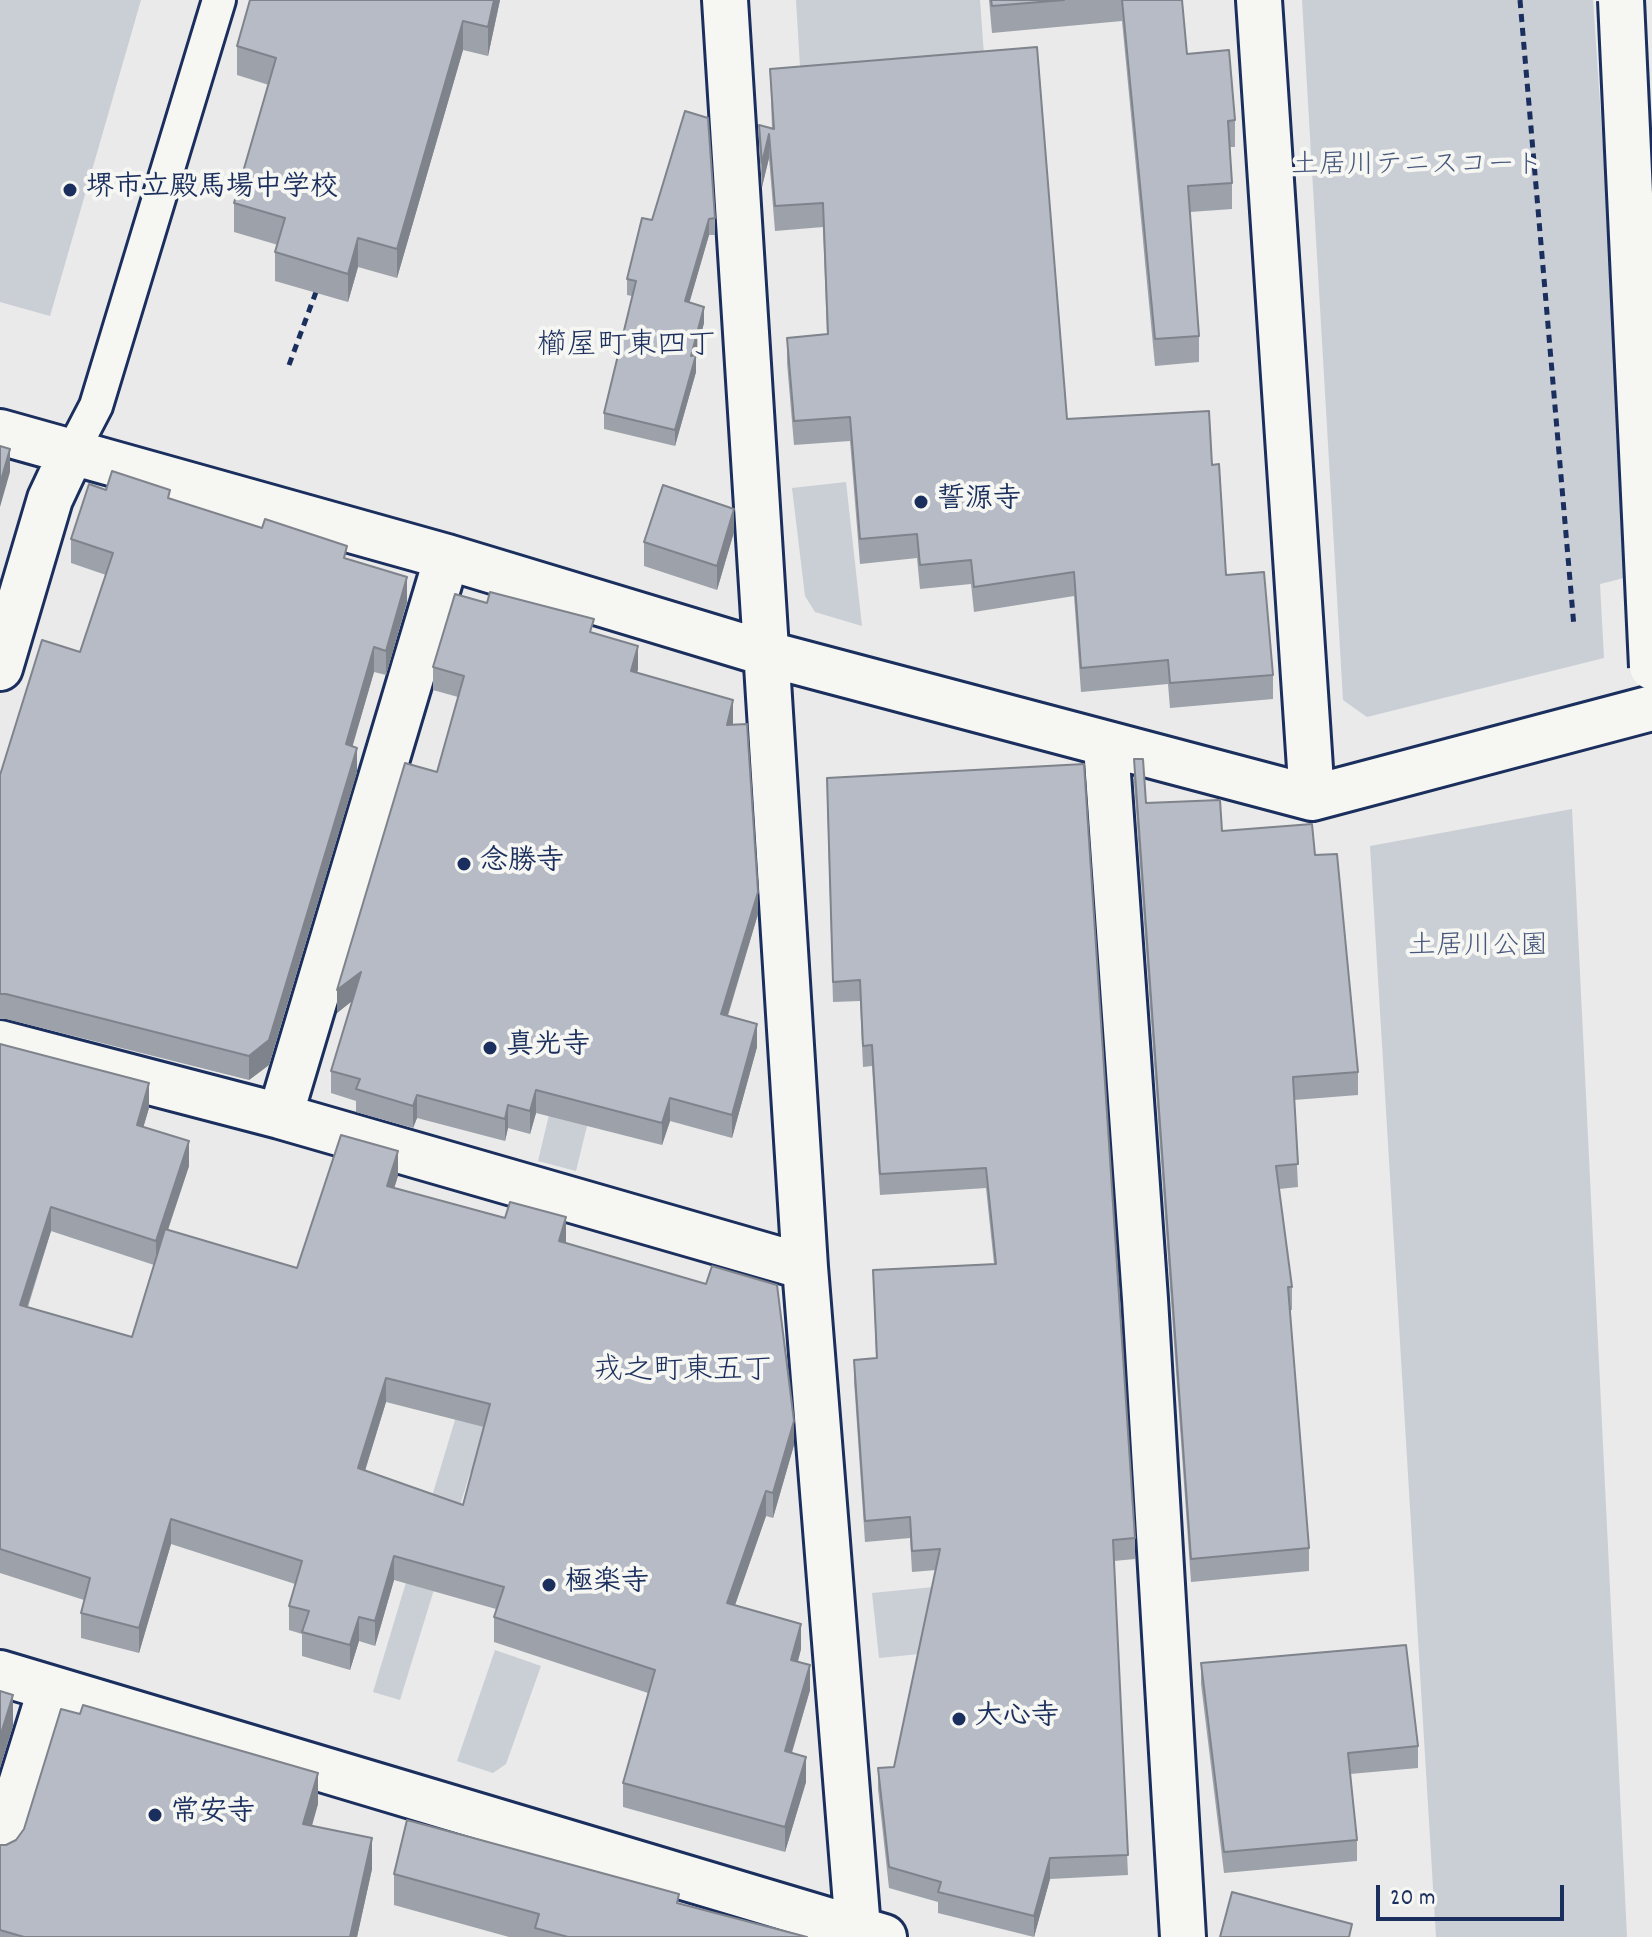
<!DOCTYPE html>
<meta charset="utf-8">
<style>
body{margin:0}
#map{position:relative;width:1652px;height:1937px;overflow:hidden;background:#e9eae9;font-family:Dekko,sans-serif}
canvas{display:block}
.scale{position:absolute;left:1376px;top:1885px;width:188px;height:36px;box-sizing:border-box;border:4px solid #1b2f5e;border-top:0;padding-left:10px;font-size:24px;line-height:28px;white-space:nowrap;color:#1b2f5e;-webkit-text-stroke:6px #f6f6f2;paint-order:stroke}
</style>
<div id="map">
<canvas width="1652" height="1937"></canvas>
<div class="scale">20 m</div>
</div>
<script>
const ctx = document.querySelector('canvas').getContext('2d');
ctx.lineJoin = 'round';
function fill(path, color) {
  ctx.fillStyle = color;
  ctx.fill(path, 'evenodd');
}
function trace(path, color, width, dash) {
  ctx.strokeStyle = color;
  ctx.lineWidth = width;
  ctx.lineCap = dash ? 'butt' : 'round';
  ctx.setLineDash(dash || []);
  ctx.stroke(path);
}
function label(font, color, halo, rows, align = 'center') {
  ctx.font = font + ' Dekko,"Klee One",sans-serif';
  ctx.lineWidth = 8;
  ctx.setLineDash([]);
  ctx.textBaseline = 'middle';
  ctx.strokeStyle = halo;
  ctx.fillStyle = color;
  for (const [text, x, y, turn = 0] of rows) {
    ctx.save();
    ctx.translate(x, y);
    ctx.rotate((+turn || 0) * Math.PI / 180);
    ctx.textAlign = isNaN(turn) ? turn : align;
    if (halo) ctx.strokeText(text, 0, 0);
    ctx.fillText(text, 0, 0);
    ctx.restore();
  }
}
const green = new Path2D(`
 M0 0H141L50 316 0 302Z
 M796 0H980L985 69 801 83Z
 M1302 0H1593L1632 576 1600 584 1604 658 1367 717 1343 700Z
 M846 482 862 626 815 612 805 596 792 488Z
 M1572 809 1627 1937H1436L1370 846Z
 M578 993 617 1003 576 1171 538 1161Z
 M464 1390 552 1497 470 1473 400 1700 373 1692Z
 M1025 1578 1031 1643 879 1658 872 1593Z
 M495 1650 541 1666 506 1764 493 1773 457 1761Z`);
const path = new Path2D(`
 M1520 0 1574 627
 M289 365 316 292`);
const lane = new Path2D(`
 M72 452 96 406 219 0`);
const street = new Path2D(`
 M725 0 805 1267 858 1929
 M1259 0 1312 798
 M0 432 447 557 768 654 1312 798 1652 708
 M0 668 50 499 72 452
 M1106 746 1145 1299 1183 1937
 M0 1043 280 1116 805 1267
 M280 1116 447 557
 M0 1673 884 1937
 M0 1852 50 1691`);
const highwayBridge = new Path2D(`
 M1621 0 1652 667`);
const wall = new Path2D(`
 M250 0H500L488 56 463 50 397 278 358 267 348 302 275 281V252L278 245 234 232V203L269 85 237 75V46Z
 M989 0H1182L1187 54 1235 120V147H1230L1232 183V209L1190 212 1199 336V362L1155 366 1122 21 992 33Z
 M770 69 1067 419 1212 465 1226 575 1273 675V699L1170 708 1168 684 1081 692 1074 596 974 612 971 584 920 589 917 558 860 564 850 441 794 445 787 363V338L827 335 823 227 775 231 769 158 762 187 759 149V125L772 129Z
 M715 218V235H709L689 303 704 323 695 355 696 372 675 446 604 429V413L632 296 627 295V279L652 220Z
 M106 490 170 499 347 559 407 602 386 675 374 672 352 746 357 772 269 1065 249 1080 6 1019H0V775L80 652 106 575 71 563V539Z
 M734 532 717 590 644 566V542Z
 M594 633 638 669 637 673 733 723 758 914 728 1016 757 1047 732 1138 670 1121 662 1145 536 1113 530 1134 508 1128 505 1141 417 1118 413 1128 356 1112V1101L331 1093V1071L352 1001 337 1013 437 772 458 697 433 690V667Z
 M1134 759 1146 803 1222 831 1315 855 1358 1072V1095L1294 1100 1298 1187 1279 1189 1292 1287V1310H1289L1309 1548V1571L1191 1582 1134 782Z
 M1084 764 1135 1538V1559L1114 1561 1128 1875 1050 1879 1034 1937 938 1913V1902L889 1888 878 1789V1768L894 1767 936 1570 912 1572 910 1538 865 1542 854 1381V1360L876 1358 873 1270 994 1264 986 1188 880 1195 872 1066 863 1067 860 1001 833 1002 827 799Z
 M0 1044 149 1108 143 1127 189 1166 168 1230 297 1268 398 1176 394 1188 566 1243 794 1445 773 1518 766 1516 735 1605 801 1649 798 1662 810 1690 792 1753 806 1782 785 1852 623 1807V1783L648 1693 494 1642V1617L496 1609 394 1580 375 1646 359 1641 350 1670 302 1656V1634L289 1630V1606L295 1584 171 1544 139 1653 81 1638V1613L84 1600 0 1573ZM51 1231 154 1265 132 1337 28 1307ZM386 1402 484 1427 463 1505 365 1471Z
 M1201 1663 1418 1746V1768L1350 1774 1357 1840V1861L1224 1873 1201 1684Z
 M318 1804 312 1826 372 1869 357 1937H0V1845Z
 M394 1874 679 1904 807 1937H509L394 1905Z`);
const shadedWall = new Path2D(`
 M494 0H500L488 56V27Z
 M463 21V50L397 278V249Z
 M769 134V158L762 187V163Z
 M709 219V235L685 318V301Z
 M358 238V267L348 302V274Z
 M704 307V323L691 372V356Z
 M696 355V372L675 446V430Z
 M10 449V472L0 507V484Z
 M734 509V532L717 590V566Z
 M407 577V602L386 675V651Z
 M638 646V669L631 694V671Z
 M374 647V672L346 769V744Z
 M733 700V723L727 748V725Z
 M357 748V772L269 1065 249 1080V1056Z
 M758 892V914L721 1037V1014Z
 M361 972V994L337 1013V990Z
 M757 1024V1047L732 1138V1115Z
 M149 1083V1108L137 1149V1125Z
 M536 1090V1113L530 1134V1111Z
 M417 1095V1118L413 1128V1106Z
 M670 1098V1121L662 1145V1123Z
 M508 1105V1128L505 1141V1119Z
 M189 1141V1166L156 1265V1241Z
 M398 1151V1176L387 1211V1186Z
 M51 1207V1231L20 1329V1305Z
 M566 1217V1242L559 1265V1241Z
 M386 1378V1402L358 1493V1468Z
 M794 1421V1445L773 1518V1493Z
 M766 1491V1516L727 1628V1603Z
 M171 1519V1544L139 1653V1628Z
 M394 1556V1580L375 1646V1621Z
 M359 1617V1641L350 1670V1645Z
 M801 1624V1649L791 1685V1660Z
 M810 1665V1690L785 1775V1751Z
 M13 1695V1726L0 1768V1737Z
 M806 1757V1782L785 1852V1827Z
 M318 1773V1804L303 1855V1824Z
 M372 1838V1869L357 1937H350Z
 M1050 1858V1879L1034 1937V1916Z`);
const building = new Path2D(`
 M250 0H494L488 27 463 21 397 249 358 238 348 274 275 252 285 218 234 203 276 58 237 46Z
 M991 0H1064L992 6Z
 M1122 0H1182L1187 54 1229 50 1235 120 1228 121 1232 183 1188 186 1199 336 1155 339Z
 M1037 47 1067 419 1209 411 1212 465 1219 464 1226 575 1264 572 1273 675 1170 683 1168 660 1081 668 1074 572 974 587 971 560 920 565 917 534 860 539 850 417 794 421 787 338 828 334 823 203 775 206 769 134 762 163 759 125 774 129 770 69Z
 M685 111 708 118 715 218 709 219 685 301 704 307 691 356 696 355 675 430 604 413 636 281 627 279 642 218 652 220Z
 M0 446 10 449 0 484Z
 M112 471 170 490 168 498 262 528 265 519 347 546 344 558 407 577 386 651 374 647 346 744 357 748 269 1040 249 1056 6 994H0V775L42 640 80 652 113 553 71 539 89 484 106 490Z
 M663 485 734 509 717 566 644 542Z
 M490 592 594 619 590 632 638 646 631 671 733 700 727 725 747 724 758 892 721 1014 757 1024 732 1115 670 1098 662 1123 536 1090 530 1111 508 1105 505 1119 417 1095 413 1106 356 1089 360 1079 331 1071 361 972 337 990 405 763 437 772 464 676 433 667 455 594 487 603Z
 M1134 759H1143L1146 803 1220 800 1222 831 1312 824 1315 855 1337 854 1358 1072 1293 1077 1298 1164 1276 1166 1292 1287H1288L1309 1548 1191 1559Z
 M1084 764 1135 1538 1113 1540 1128 1855 1050 1858 1034 1916 938 1892 941 1882 889 1867 878 1768 894 1767 940 1549 912 1551 910 1517 865 1521 854 1360 877 1358 873 1270 996 1264 986 1168 880 1174 872 1045 863 1046 860 980 833 982 827 778Z
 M0 1044 149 1083 137 1125 189 1141 156 1241 51 1207 20 1305 132 1337 165 1229 297 1268 341 1135 398 1151 387 1186 505 1218 510 1202 566 1217 559 1241 706 1284 712 1266 777 1285 794 1421 773 1493 766 1491 727 1603 801 1624 791 1660 810 1665 785 1751 806 1757 785 1827 623 1783 655 1670 494 1617 504 1587 394 1556 375 1621 359 1617 350 1645 302 1632 309 1611 289 1606 302 1561 171 1519 139 1628 81 1613 90 1578 0 1549ZM386 1378 490 1404 463 1505 358 1468Z
 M1406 1645 1418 1746 1348 1753 1357 1840 1224 1852 1201 1663Z
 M0 1691 13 1695 0 1737Z
 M83 1705 318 1773 303 1824 372 1838 350 1937H24L0 1930V1845H6L16 1840 24 1829 61 1709 80 1714Z
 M407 1820 679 1894 677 1903 807 1937H568L535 1928 539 1914 394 1874Z
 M1232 1892 1352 1924 1349 1937H1220Z`);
const markers = [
 [70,190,8,"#1b2f5e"],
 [921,502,8,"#1b2f5e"],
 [464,864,8,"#1b2f5e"],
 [490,1048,8,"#1b2f5e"],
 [549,1585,8,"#1b2f5e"],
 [959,1719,8,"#1b2f5e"],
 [155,1815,8,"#1b2f5e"]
];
const parkNames = [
 ["土居川テニスコート",1417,168],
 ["土居川公園",1478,949]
];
const poiNames = [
 ["堺市立殿馬場中学校",86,190],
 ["誓源寺",937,502],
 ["念勝寺",480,864],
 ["真光寺",506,1048],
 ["極楽寺",565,1585],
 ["大心寺",975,1719],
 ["常安寺",171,1815]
];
const neighbourhoodNames = [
 ["櫛屋町東四丁",627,349],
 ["戎之町東五丁",683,1374]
];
fill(green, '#caced5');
trace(lane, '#1b2f5e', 38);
trace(street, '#1b2f5e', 50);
trace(path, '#1b2f5e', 5, [8, 6]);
trace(lane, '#f6f6f2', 32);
trace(street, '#f6f6f2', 44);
trace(highwayBridge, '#1b2f5e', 50, []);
trace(highwayBridge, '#f6f6f2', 44);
fill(wall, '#9da1aa');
fill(shadedWall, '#7f838b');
fill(building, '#b6bbc6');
trace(building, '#7f838b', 2);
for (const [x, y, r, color] of markers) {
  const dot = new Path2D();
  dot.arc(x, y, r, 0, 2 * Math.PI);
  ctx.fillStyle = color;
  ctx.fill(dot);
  trace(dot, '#f6f6f2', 3);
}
label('28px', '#47577c', '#f6f6f2', parkNames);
label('bold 28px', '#1b2f5e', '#f6f6f2', poiNames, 'left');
label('30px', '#1b2f5e', '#f6f6f2', neighbourhoodNames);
</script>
